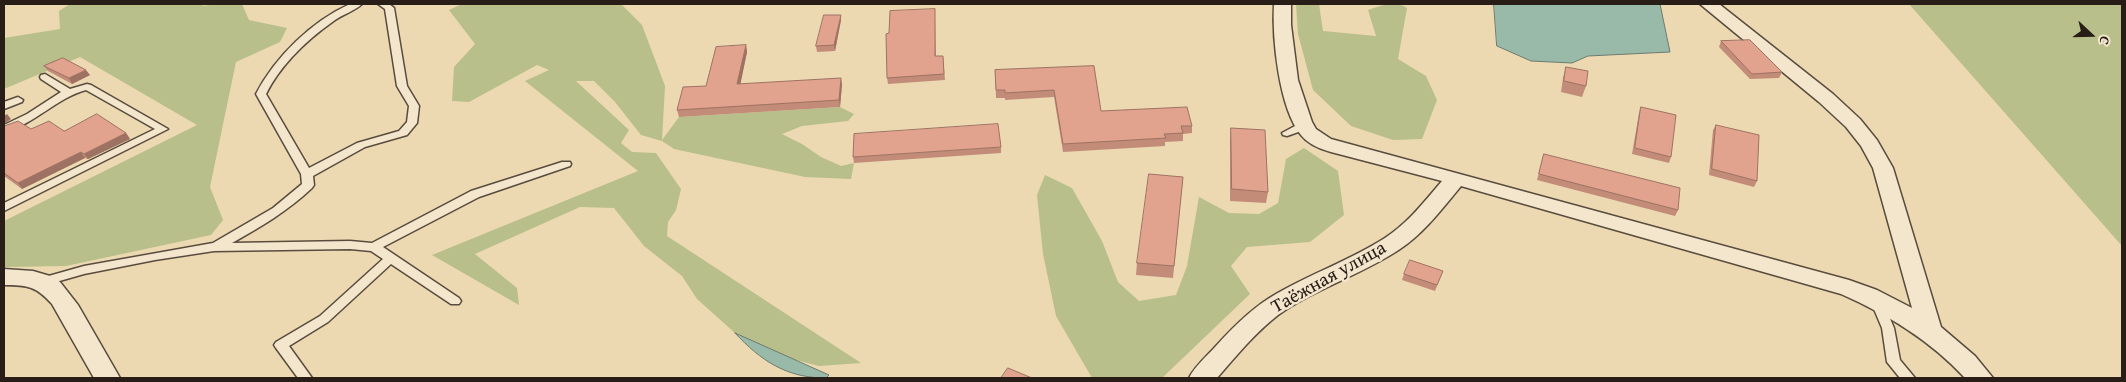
<!DOCTYPE html>
<meta charset="utf-8">
<style>
body{margin:0}
#map{position:relative;width:2126px;height:382px;overflow:hidden;background:#ecd9b1;font-family:"Gentium Book Plus",serif}
canvas{display:block}
.frame{position:absolute;inset:0;border:5px solid #281d17;pointer-events:none}
.north{position:absolute;left:2066px;top:10px;width:50px;height:50px;-webkit-text-stroke:4px #f3e6cc;paint-order:stroke;rotate:111deg;font-size:14px;font-weight:700;line-height:20px;text-align:center;color:#281d17}
.north::after{content:'';display:block;margin:auto;width:18px;height:22px;background:#281d17;clip-path:polygon(50% 0,100% 100%,50% 72%,0 100%)}
</style>
<div id="map">
<canvas width="2126" height="382"></canvas>
<div class="frame"></div>
<div class="north">С</div>
</div>
<script>
const ctx = document.querySelector('canvas').getContext('2d');
ctx.lineJoin = 'round';
function fill(path, color) {
  ctx.fillStyle = color;
  ctx.fill(path, 'evenodd');
}
function trace(path, color, width, dash) {
  ctx.strokeStyle = color;
  ctx.lineWidth = width;
  ctx.lineCap = dash ? 'butt' : 'round';
  ctx.setLineDash(dash || []);
  ctx.stroke(path);
}
function label(font, color, halo, rows, align = 'center') {
  ctx.font = font + ' "Gentium Book Plus",serif';
  ctx.lineWidth = 5;
  ctx.setLineDash([]);
  ctx.textBaseline = 'middle';
  ctx.strokeStyle = halo;
  ctx.fillStyle = color;
  for (const [text, x, y, turn = 0] of rows) {
    ctx.save();
    ctx.translate(x, y);
    ctx.rotate((+turn || 0) * Math.PI / 180);
    ctx.textAlign = isNaN(turn) ? turn : align;
    if (halo) ctx.strokeText(text, 0, 0);
    ctx.fillText(text, 0, 0);
    ctx.restore();
  }
}
const green = new Path2D(`
 M70 4H203V6L215 4H242L249 20 287 28 280 42 236 62 210 187 223 220 211 235 66 266 4 267V221L197 125 80 57 4 89V38L60 29 59 11Z
 M462 4H621L642 25 665 86 662 140 679 117 840 107 854 114 848 121 802 126 782 134 802 144 821 157 841 166 854 163 851 179 805 177 674 149 662 141 641 135 615 102 594 81H576L629 130 621 143 632 152 656 153 681 189 676 210 668 222 667 236 861 363 819 366 788 358 735 333 697 299 682 276 644 246 614 208 580 207 475 254 517 288 519 305 432 255 638 171 525 81 549 70 537 65 469 102 452 101 454 67 475 44 449 10Z
 M1296 4H1319L1323 31 1376 36 1368 10C1380 6 1395 0 1407 8L1398 59 1426 76 1437 100 1422 139 1393 140 1351 126 1313 90 1298 34Z
 M1909 4H2122V246Z
 M1304 148 1338 171 1344 215 1310 242 1247 247 1231 266 1250 294 1162 378H1092L1056 316 1043 254 1037 195 1045 175 1072 188 1102 241 1118 282 1139 301 1176 295 1187 266 1199 197 1229 213 1259 214 1278 203 1286 159Z`);
const water = new Path2D(`
 M1494 4H1660L1670 52 1588 56 1572 63 1531 61 1497 46Z
 M735 333 829 375 826 378C787 378 761 361 735 333Z`);
const lane = new Path2D(`
 M350 4H362C355 11 343 14 335 20 308 39 281 64 266 94L309 168 357 143 399 131 407 122 409 106 397 86 385 9 378 4H389L394 8 407 86 419 106 417 123 407 135 365 147 313 176 314 185 312 188C288 211 260 227 232 243L350 241 372 243 471 191 562 162H570L571 164 570 166 479 197 383 247 459 298 461 301 459 304H451L391 264 328 322 289 346 312 378H298L276 348 274 345 276 342 320 316 383 259 371 251 350 249 214 251 155 260 84 274 42 286 38 285 36 282 38 279 84 266 213 243 273 208 302 184 301 174 256 94C275 57 312 21 350 4Z
 M45 74 70 89 87 84 91 85 168 129 4 211V203L155 129 86 90C56 98 34 125 4 132V125L27 114 61 92 41 79 40 77 41 75Z
 M18 97 23 100 22 102 4 109V102Z
 M1302 119 1307 122 1304 130 1287 136 1283 135 1282 133 1295 126 1298 120Z
 M1877 298 1881 299 1883 302 1894 328 1900 360 1915 378H1900L1887 362 1882 328 1871 302 1873 299Z`);
const street = new Path2D(`
 M1274 4H1291V25L1298 80 1312 122 1316 129 1331 139 1849 280 1877 290 1912 308 1873 168 1861 146 1846 127 1819 102 1700 4H1719L1833 94 1860 119 1877 140 1893 168 1941 327 1975 356 1993 378H1965C1930 340 1888 315 1841 294L1461 186C1442 209 1424 233 1400 249 1361 275 1316 288 1278 315 1255 333 1236 356 1217 378H1189C1195 366 1207 356 1216 346 1234 326 1253 307 1276 294 1312 273 1351 260 1385 238 1408 223 1425 201 1442 181L1331 152C1320 149 1308 144 1301 135 1279 108 1272 38 1274 4Z
 M4 269 33 271 50 276 60 282 78 305 120 378H94L52 304C36 286 27 285 4 285Z`);
const wall = new Path2D(`
 M935 14 936 56H943L945 80 888 84 887 78 889 33Z
 M841 20 835 51 817 52 816 46Z
 M1721 41 1782 72 1779 78 1750 79 1719 47Z
 M746 45 747 52 740 84H842L840 107 679 117 677 110 706 86Z
 M44 66 90 75 72 84 48 71Z
 M1094 66 1101 111 1192 126V133L1183 134V141L1165 142V146L1063 152 1054 97 1005 100V98H996L995 70Z
 M1566 67 1586 86 1582 97 1561 92 1563 78Z
 M1641 107 1671 157 1669 163 1632 154 1639 113Z
 M1716 125 1757 181 1754 187 1709 175 1713 130Z
 M4 126 31 129 126 133 130 139 88 159 85 158 22 189 4 176Z
 M1231 128 1268 192 1266 203 1230 201V139Z
 M1001 147V153L854 163 853 157Z
 M1544 154 1678 210 1675 216 1537 180Z
 M1183 177 1173 278 1136 275 1137 263Z
 M1443 271 1435 291 1402 280 1404 274Z`);
const shadedWall = new Path2D(`
 M841 15V20L835 51 834 45Z
 M746 45 747 52 739 91 737 84Z
 M86 70 90 75 72 84 69 78Z
 M841 78 842 84 840 107 839 100Z
 M7 114 11 119 4 124V116Z
 M126 133 130 139 88 159 84 154Z
 M81 152 85 158 22 189 18 183Z`);
const building = new Path2D(`
 M935 9V56H943L944 74 887 78 886 34 889 33 890 11Z
 M824 15H841L834 45 816 46Z
 M1750 40 1782 72 1752 74 1721 41Z
 M746 45 737 84 841 78 839 100 677 110 683 87 706 86 716 47Z
 M63 58 86 70 69 78 44 66Z
 M1094 66 1101 111 1187 107 1192 126H1181L1183 133 1164 134 1166 138 1063 144 1054 90 1005 93V90H996L995 70Z
 M1566 67 1588 71 1586 86 1564 81Z
 M1641 107 1676 115 1671 157 1635 148Z
 M97 114 126 133 84 154 81 152 18 183 4 173V126L18 121 31 129 49 121 64 131Z
 M998 124 1001 147 853 157 854 134Z
 M1716 125 1759 135 1757 181 1712 169Z
 M1231 128 1265 130 1268 192 1232 189Z
 M1544 154 1680 188 1678 210 1539 174Z
 M1149 174 1183 177 1174 266 1137 263Z
 M1410 260 1443 271 1437 285 1404 274Z
 M1008 368 1032 378H1001Z`);
const streetNames = [
 ["Таёжная улица",1329,278,-29]
];
fill(green, '#b8bf8b');
fill(water, '#99baa9');
trace(water, '#6c7b6f', 1);
trace(lane, '#594c3e', 3);
trace(street, '#594c3e', 3);
fill(lane, '#f3e6cc');
fill(street, '#f3e6cc');
fill(wall, '#c28c79');
fill(shadedWall, '#9e7263');
fill(building, '#e1a38d');
trace(building, '#9e7263', 1);
label('19px', '#281d17', '#f3e6cc', streetNames);
</script>
